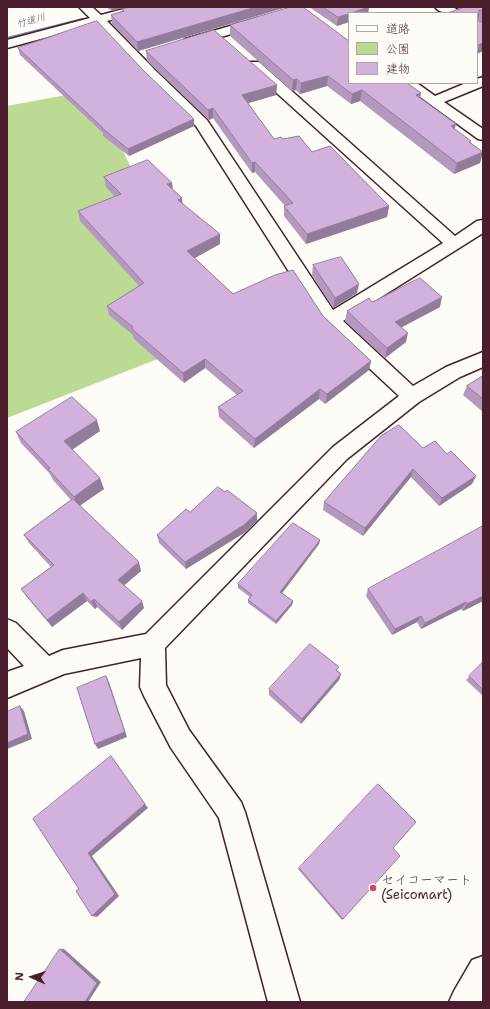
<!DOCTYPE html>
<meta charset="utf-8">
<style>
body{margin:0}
#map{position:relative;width:490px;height:1009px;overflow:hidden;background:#fdfcf7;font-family:"Shantell Sans","Klee One",sans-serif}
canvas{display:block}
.frame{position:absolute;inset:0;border:8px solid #4a1f2b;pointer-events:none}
.legend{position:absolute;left:348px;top:12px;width:130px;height:72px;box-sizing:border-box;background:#fdfcf7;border:1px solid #b5a4a5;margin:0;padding:5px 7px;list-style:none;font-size:12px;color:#4a1f2b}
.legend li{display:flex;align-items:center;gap:8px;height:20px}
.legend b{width:20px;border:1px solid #b5a4a5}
.north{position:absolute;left:12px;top:957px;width:40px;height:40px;-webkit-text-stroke:3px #fdfcf7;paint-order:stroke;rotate:273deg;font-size:11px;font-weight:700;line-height:16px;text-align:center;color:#4a1f2b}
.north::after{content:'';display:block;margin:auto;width:14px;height:18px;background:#4a1f2b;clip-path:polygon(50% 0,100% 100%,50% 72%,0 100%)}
</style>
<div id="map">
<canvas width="490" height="1009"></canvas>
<div class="frame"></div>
<ul class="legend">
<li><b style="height:5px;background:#fdfcf7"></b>道路</li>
<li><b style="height:11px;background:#bbdb94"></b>公園</li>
<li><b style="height:11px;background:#d2b1dd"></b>建物</li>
</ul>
<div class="north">N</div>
</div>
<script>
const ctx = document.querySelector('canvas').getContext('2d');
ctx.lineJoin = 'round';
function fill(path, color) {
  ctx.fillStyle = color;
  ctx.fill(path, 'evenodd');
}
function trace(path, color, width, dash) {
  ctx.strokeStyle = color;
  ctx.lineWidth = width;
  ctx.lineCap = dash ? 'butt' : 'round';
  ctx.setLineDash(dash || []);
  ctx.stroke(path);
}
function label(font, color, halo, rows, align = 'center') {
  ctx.font = font + ' "Shantell Sans","Klee One",sans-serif';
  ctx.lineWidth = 3;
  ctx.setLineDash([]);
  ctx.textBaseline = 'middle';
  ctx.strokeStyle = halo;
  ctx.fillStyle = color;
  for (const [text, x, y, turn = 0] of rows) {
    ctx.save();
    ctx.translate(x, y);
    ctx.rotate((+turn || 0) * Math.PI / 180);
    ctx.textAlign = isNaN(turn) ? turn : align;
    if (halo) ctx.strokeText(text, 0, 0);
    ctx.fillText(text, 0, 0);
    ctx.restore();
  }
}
const green = new Path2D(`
 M93 90 169 245 219 335 7 418V106Z`);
const stream = new Path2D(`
 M82 18 87 19 7 41V37Z`);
const minor = new Path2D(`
 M79 7H92L101 15 131 7H151L149 10 107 21 156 71 207 120 333 310 443 243 249 68 247 65 249 62H259L455 236 477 221 483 220V233L343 321 413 386 446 367 483 352V367L460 377 419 402 347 459 165 648 166 685 189 730 241 802 245 812 300 1002H268L219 818 171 748 144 696 140 687 141 658 64 674 7 698V672L24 666 7 648V619L16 623 49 656 63 650 146 634 333 447 399 396 323 325 196 126 146 77 96 24 7 48V40L90 18Z
 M258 18 262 19 264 22 262 25 190 46 185 45 183 42 185 39Z
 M483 77V86L444 102 483 129V140L478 139 401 83H417L435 96 466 83H477V79Z`);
const tertiary = new Path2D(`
 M435 7C444 7 455 5 461 13 452 13 441 15 435 7Z`);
const secondary = new Path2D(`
 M483 956V1002H449L454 991 472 960Z`);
const wall = new Path2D(`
 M106 7H125L112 11Z
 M131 7H287L138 51 112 24 111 15 122 11V9Z
 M309 7H369L368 13H349V22L337 26Z
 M464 7H483V22L478 20 483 51 477 54V13Z
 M230 25 421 93 420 98 456 124 454 129 471 143 483 152 480 163 454 174 360 101 351 104 327 86 300 94 296 90 292 91 230 36Z
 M18 48 194 126 129 156 103 136V133L20 55Z
 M146 51 277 85 276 95 248 103 274 139H283L312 152 389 206 387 217 306 244 284 216V206H285L255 172 252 173 213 118 209 120 147 61Z
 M104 177 172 183 173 190 182 198V204L220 244 194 258 233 294 323 316 371 361 369 370 325 404 319 399 254 448 219 417 218 407 237 395 205 368 184 383 134 339 133 335 109 315 107 306 139 286 80 221 78 211 115 197 106 187Z
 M313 265 357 293 333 308 312 275Z
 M372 302 440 307 401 327 406 342 385 358 345 321 347 311Z
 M483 376V412L463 395 467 386Z
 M100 431 72 450 104 489 80 505 141 571 124 585 144 608 122 630 97 607 95 609 87 601 52 627 26 596 21 589 51 567 29 543 24 535 71 500 53 480 50 474 21 443 16 432Z
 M423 448 447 454 476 476 472 484 439 506 411 477 363 536 323 510 324 502Z
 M190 512 257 521 244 533 186 569 159 543 157 535Z
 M320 540 319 544 282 593 293 601 292 605 276 624 248 603V600L250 597 238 588V584Z
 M368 589 483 601 463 611 461 609 421 629 417 622 392 635 366 596Z
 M483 662V696L466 680Z
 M338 671 341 674 339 680 301 724 269 695V689Z
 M393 848 343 919 342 920 298 869 299 868Z`);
const shadedWall = new Path2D(`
 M111 7H125L112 11Z
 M256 7H287L138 51 137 42Z
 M369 7 368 13H351Z
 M349 14V22L337 26 338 17Z
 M483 42V51L477 54 479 45Z
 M328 76 327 86 300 94 301 83Z
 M297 79 296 90 292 91 293 80Z
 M277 85 276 95 242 105V95Z
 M362 90 360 101 351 104 352 94Z
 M421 93 418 103 416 95Z
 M213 108V118L209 120 208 110Z
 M194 119V126L129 156 128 149Z
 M456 124 453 135 451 126Z
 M483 152 480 163 454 174 457 163Z
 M255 162V172L252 173V163Z
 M172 183 173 193 167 184Z
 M182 198 183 209 178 200Z
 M389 206 387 217 306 244 307 234Z
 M220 234V244L188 262 187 251Z
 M359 284 357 293 333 308 335 298Z
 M442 297 440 307 393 332 395 322Z
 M408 333 406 342 385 358 387 348Z
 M205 359V368L184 383 183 373Z
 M371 361 369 370 325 404 327 394Z
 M320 389 319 399 254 448 255 439Z
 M97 420 100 431 68 452 64 441Z
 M413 469 411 477 363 536 365 528Z
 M476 476 472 484 439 506 442 498Z
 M100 478 104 489 78 507 74 497Z
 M257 513V521L244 533 186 569 185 562Z
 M320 540 319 544 280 596V592Z
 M139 562 141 571 121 588 118 580Z
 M83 593 87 601 52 627 47 620Z
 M483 596V601L463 611 467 604Z
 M94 599 97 607 95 609 91 602Z
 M142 601 144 608 122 630 119 622Z
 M293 601 292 605 276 624V621Z
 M466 602 461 609 421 629 425 623Z
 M421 616 417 622 392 635 395 629Z
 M341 674 339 680 301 724 302 719Z
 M106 676 109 682 127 737 98 749 95 744Z
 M20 706 24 711 32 739 7 749V743Z
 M145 804 148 808 92 856 119 896 97 917 92 916 88 853Z
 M60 949H64L101 982 88 1002H85Z`);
const building = new Path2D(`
 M131 7H256L137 42 111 15 124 11 122 9Z
 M291 7H303L349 41V83H407L421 93 416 95 456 124 451 126 471 141 469 142 483 152 457 163 362 90 352 94 328 76 301 83 297 79 293 80 230 25Z
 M323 7H369L351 13H349V14L338 17Z
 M465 7H483V11L479 10 478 21 483 22V42L479 45 477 44V13H448Z
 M97 21 144 71 194 119 128 149 102 128H103L18 48Z
 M214 30 277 85 242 95 274 139 281 137 283 139 299 136 312 152 330 146 389 206 307 234 284 206 293 203 255 162 252 163 213 108 208 110 146 51Z
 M148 160 172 183 167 184 182 198 178 200 220 234 187 251 233 294 275 275 293 270 323 316 371 361 327 394 320 389 255 439 218 407 243 391 205 359 183 373 132 329 133 327 107 306 144 283 78 211 121 194 104 177Z
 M341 257 359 284 335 298 313 265Z
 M420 278 442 297 395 322 408 333 387 348 347 311 369 298 372 302Z
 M483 376V399L467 386Z
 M72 397 97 420 64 441 100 478 74 497 48 469 50 468 16 432Z
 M399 425 423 448 435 441 447 454 451 451 476 476 442 498 413 469 365 528 324 502 381 436Z
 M218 487 225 492 227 490 257 513 244 525 185 562 157 535 186 509 190 512Z
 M73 499 139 562 118 580 142 601 119 622 94 599 91 602 83 593 47 620 21 589 54 565 24 535Z
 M293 523 320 540 280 592 293 601 276 621 248 600 252 595 238 584Z
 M483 526V596L467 604 466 602 425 623 421 616 395 629 368 589Z
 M310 644 339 667 336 670 341 674 302 719 269 689Z
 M483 662V690L469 676Z
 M106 676 125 732 95 744 77 688Z
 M20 706 28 734 7 743V712Z
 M111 756 145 804 88 853 115 894 92 916 76 891 79 889 33 819Z
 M378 784 416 822 393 848 400 856 343 919 299 868Z
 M60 949 97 983 85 1002H24Z`);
const markers = [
 [373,888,4,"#d1495b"]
];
const farWaternames = [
 ["竹道川",31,21,-15]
];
const nearPoinames = [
 ["セイコーマート",381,881],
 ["(Seicomart)",381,896]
];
fill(green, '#bbdb94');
fill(stream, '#728f9e');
trace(minor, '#4a1f2b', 3);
trace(tertiary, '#4a1f2b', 3);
trace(secondary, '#4a1f2b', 3);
fill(minor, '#fdfcf7');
fill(tertiary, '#fdfcf7');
fill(secondary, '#fdfcf7');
fill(wall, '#b598be');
fill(shadedWall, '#937c9b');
fill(building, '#d2b1dd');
trace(building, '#937c9b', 1);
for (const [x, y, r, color] of markers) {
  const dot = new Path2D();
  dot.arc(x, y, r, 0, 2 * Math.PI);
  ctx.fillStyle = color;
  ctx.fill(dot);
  trace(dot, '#fdfcf7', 1.5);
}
label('italic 10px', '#5e5765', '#fdfcf7', farWaternames);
label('13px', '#4a1f2b', '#fdfcf7', nearPoinames, 'left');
</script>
